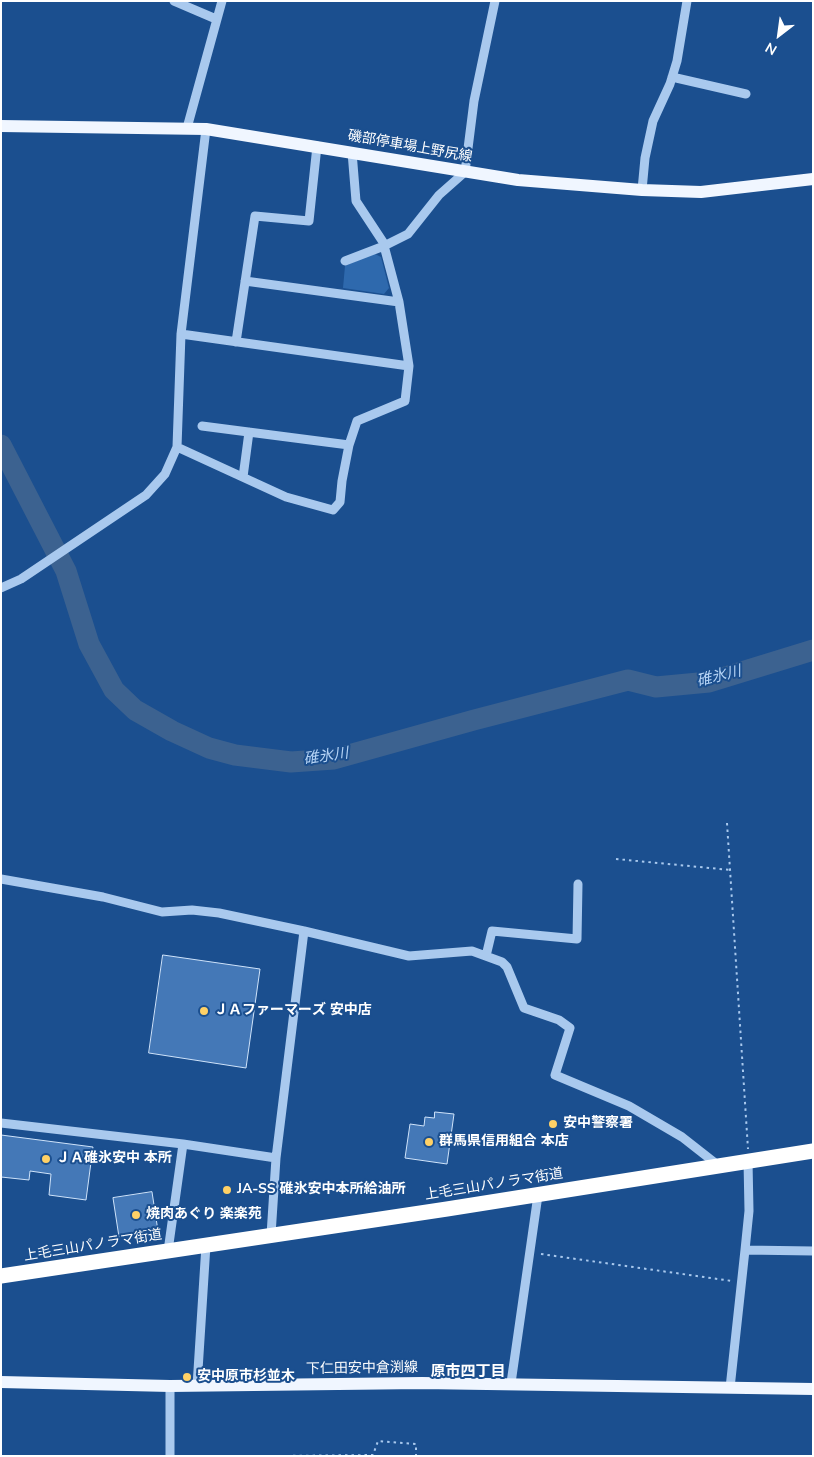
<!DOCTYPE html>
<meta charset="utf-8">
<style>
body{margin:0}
#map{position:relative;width:814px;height:1457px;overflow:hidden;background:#1b4f8f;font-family:"Nunito Sans",sans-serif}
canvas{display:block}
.frame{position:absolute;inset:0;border:2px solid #fff;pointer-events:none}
.north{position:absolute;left:754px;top:10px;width:50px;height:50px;-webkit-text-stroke:4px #1b4f8f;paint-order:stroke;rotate:210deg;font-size:14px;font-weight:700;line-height:20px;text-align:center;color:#fff}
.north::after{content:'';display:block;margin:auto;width:18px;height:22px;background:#fff;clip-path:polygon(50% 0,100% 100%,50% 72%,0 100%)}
</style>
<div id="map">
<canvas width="814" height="1457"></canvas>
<div class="frame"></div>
<div class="north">N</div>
</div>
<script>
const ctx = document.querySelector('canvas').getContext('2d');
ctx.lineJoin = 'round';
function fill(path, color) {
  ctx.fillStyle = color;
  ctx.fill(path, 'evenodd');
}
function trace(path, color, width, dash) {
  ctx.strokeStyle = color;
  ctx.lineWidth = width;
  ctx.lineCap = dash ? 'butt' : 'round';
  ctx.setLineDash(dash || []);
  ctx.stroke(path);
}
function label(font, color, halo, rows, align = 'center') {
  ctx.font = font + ' "Nunito Sans","Noto Sans JP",sans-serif';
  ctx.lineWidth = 4;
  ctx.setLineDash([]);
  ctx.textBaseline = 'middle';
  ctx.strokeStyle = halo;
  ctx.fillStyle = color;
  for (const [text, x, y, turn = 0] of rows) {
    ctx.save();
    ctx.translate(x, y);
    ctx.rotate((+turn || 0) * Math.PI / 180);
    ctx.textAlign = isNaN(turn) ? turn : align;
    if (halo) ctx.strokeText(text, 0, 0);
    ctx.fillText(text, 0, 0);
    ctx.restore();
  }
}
const green = new Path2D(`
 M373 253 381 257 389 288 384 294 343 288 345 266Z`);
const river = new Path2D(`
 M1 445 66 571 89 644 114 690 135 710 172 731 209 748 235 755 291 762 334 759 474 720 628 680 656 687 709 682 813 650`);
const building = new Path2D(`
 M163 955 260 969 246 1068 149 1053Z
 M435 1112 454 1114 447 1164 405 1158 410 1124 424 1126 425 1117 434 1118Z
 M1 1135 93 1147 86 1200 49 1195 51 1174 30 1171 29 1180 1 1177Z
 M152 1192 158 1231 119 1237 113 1198Z`);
const path = new Path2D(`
 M727 823 748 1149
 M616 859 730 870
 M541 1254 732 1281
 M280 1456 373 1455 378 1441 416 1444V1456`);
const minor = new Path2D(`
 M174 1 216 19
 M672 77 746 94
 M187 128 222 1
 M642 190 645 158 653 121 670 84 677 61 687 1
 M345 261 384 246 408 234 439 195 465 172 474 101 495 1
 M245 281 399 302
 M181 334 409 366
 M236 342 255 216 309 221 317 146
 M202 426 349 445
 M177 447 286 497 333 510 340 502 342 481 349 445 357 421 405 401 409 366 399 302 383 242 356 201 352 152
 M243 477 249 432
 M1 588 21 579 146 495 165 474 177 447 181 334 206 129
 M1 879 103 897 162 912 192 910 219 913 304 931
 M486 956 492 931 577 939 578 884
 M1 1123 183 1144 276 1158
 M748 1161 749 1211 745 1250 813 1251
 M271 1235 276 1158 304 931 409 956 472 951 502 962 507 967 524 1008 559 1020 570 1028 555 1075 629 1106 682 1137 719 1166
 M168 1251 183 1144
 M511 1383 538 1195
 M170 1386V1456
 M197 1386 206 1245
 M730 1388 745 1250`);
const major = new Path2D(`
 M1 126 206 129 518 180 642 190 701 192 813 179
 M1 1382 170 1386 422 1383 813 1389`);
const highway = new Path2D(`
 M1 1276 447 1209 813 1151`);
const markers = [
 [204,1011,5,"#ffd166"],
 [553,1124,5,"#ffd166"],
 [429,1142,5,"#ffd166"],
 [46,1159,5,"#ffd166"],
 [227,1190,5,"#ffd166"],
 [136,1215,5,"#ffd166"],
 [187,1377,5,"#ffd166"]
];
const streetNames = [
 ["磯部停車場上野尻線",410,147,10],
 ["上毛三山パノラマ街道",494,1185,-9],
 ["上毛三山パノラマ街道",93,1246,-9],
 ["下仁田安中倉渕線",362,1369,-1]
];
const poiNames = [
 ["ＪＡファーマーズ 安中店",214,1011],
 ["安中警察署",563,1124],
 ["群馬県信用組合 本店",439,1142],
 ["ＪＡ碓氷安中 本所",56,1159],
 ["JA-SS 碓氷安中本所給油所",237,1190],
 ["焼肉あぐり 楽楽苑",146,1215],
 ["安中原市杉並木",197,1377]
];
const waterNames = [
 ["碓氷川",719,677,-14],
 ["碓氷川",326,757,-8]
];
const neighbourhoodNames = [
 ["原市四丁目",468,1372]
];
fill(green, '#2e69ad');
trace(river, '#3c6290', 21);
fill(building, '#4478b7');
trace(building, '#cfe3fa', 1);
trace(path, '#a9c9ee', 2, [2.5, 4]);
trace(minor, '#a9c9ee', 9);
trace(major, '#f0f6ff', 12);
trace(highway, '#fff', 15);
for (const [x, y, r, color] of markers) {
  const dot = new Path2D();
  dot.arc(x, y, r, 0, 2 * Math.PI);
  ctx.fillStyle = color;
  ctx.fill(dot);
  trace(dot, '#1b4f8f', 2);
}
label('14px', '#fff', '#1b4f8f', streetNames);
label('bold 14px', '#fff', '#1b4f8f', poiNames, 'left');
label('italic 15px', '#b5d3f5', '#1b4f8f', waterNames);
label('bold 15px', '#fff', '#1b4f8f', neighbourhoodNames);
</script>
